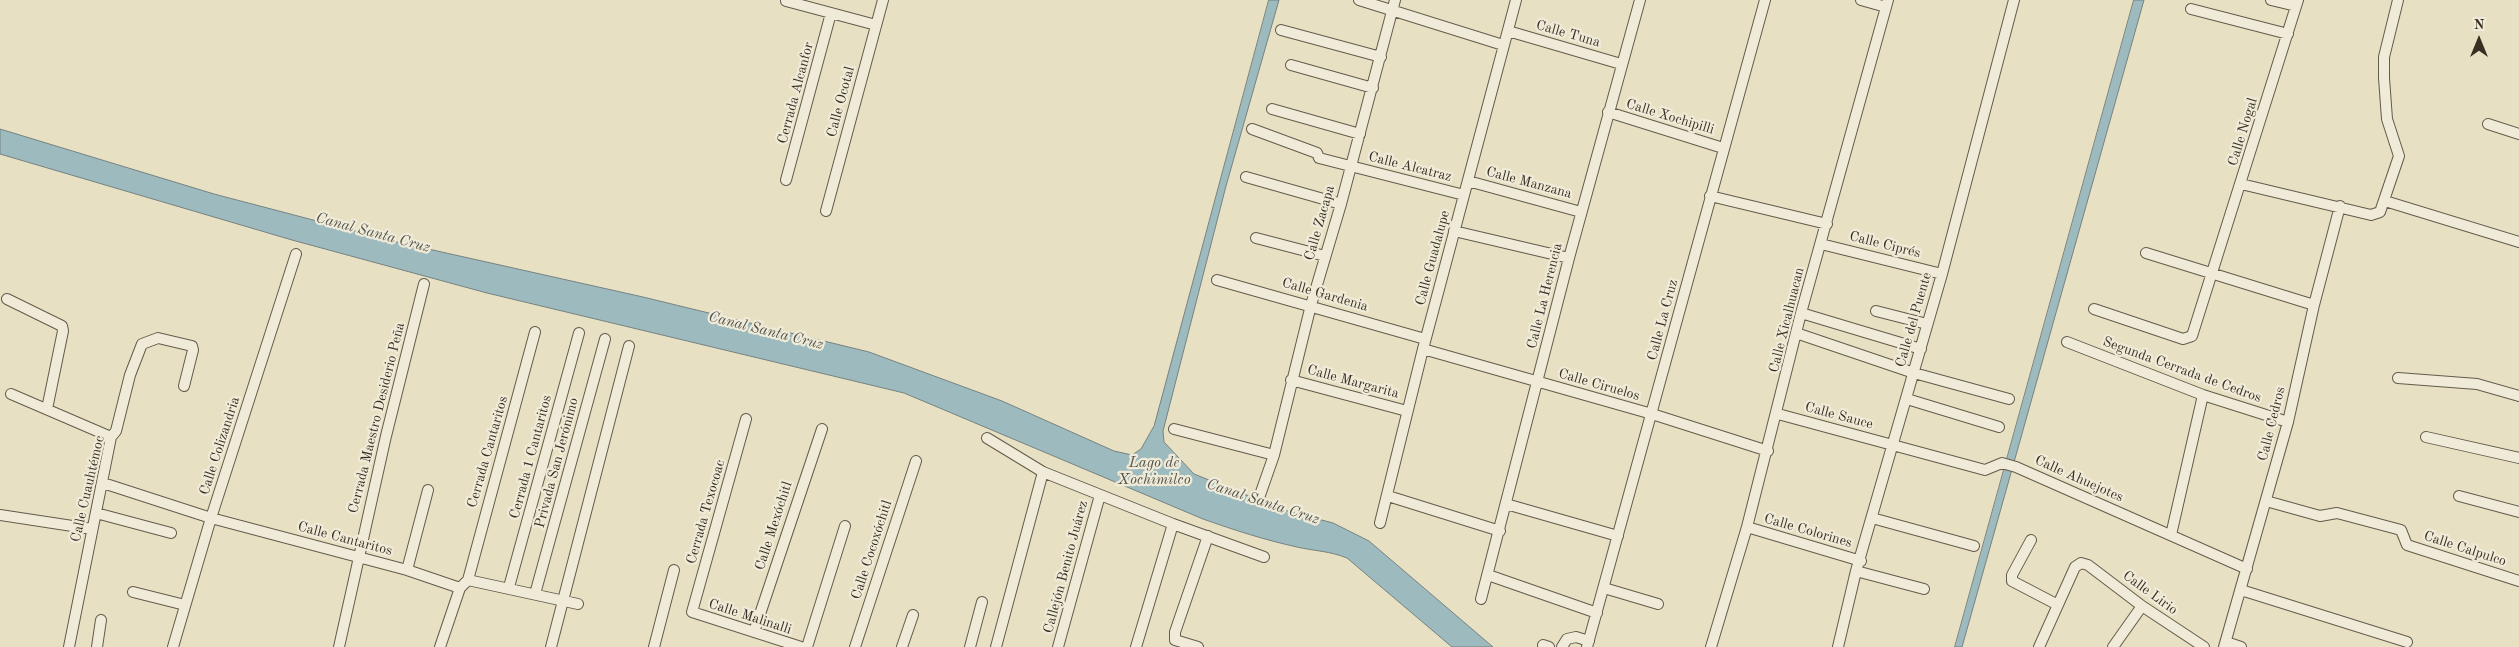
<!DOCTYPE html>
<meta charset="utf-8">
<style>
body{margin:0}
#map{position:relative;width:2519px;height:647px;overflow:hidden;background:#e8e0c3;font-family:"Old Standard TT",serif}
canvas{display:block}
.north{position:absolute;left:2454px;top:15px;width:50px;height:50px;-webkit-text-stroke:4px #f0ebd8;paint-order:stroke;rotate:0deg;font-size:14px;font-weight:700;line-height:20px;text-align:center;color:#382f23}
.north::after{content:'';display:block;margin:auto;width:18px;height:22px;background:#382f23;clip-path:polygon(50% 0,100% 100%,50% 72%,0 100%)}
</style>
<div id="map">
<canvas width="2519" height="647"></canvas>
<div class="north">N</div>
</div>
<script>
const ctx = document.querySelector('canvas').getContext('2d');
ctx.lineJoin = 'round';
function fill(path, color) {
  ctx.fillStyle = color;
  ctx.fill(path, 'evenodd');
}
function trace(path, color, width, dash) {
  ctx.strokeStyle = color;
  ctx.lineWidth = width;
  ctx.lineCap = dash ? 'butt' : 'round';
  ctx.setLineDash(dash || []);
  ctx.stroke(path);
}
function label(font, color, halo, rows, align = 'center') {
  ctx.font = font + ' "Old Standard TT",serif';
  ctx.lineWidth = 4.5;
  ctx.setLineDash([]);
  ctx.textBaseline = 'middle';
  ctx.strokeStyle = halo;
  ctx.fillStyle = color;
  for (const [text, x, y, turn = 0] of rows) {
    ctx.save();
    ctx.translate(x, y);
    ctx.rotate((+turn || 0) * Math.PI / 180);
    ctx.textAlign = isNaN(turn) ? turn : align;
    if (halo) ctx.strokeText(text, 0, 0);
    ctx.fillText(text, 0, 0);
    ctx.restore();
  }
}
const water = new Path2D(`
 M1269 0H1279L1226 186 1163 431 1164 442 1194 474 1284 510 1333 523 1369 541 1493 647H1452L1347 558C1330 551 1314 551 1297 547 1265 540 1234 530 1203 519L904 393 487 293 292 240 0 154V129L214 194 397 242 643 297 869 352 1002 401 1114 451 1132 455 1141 449 1154 426Z
 M2134 0H2144L1962 647H1955Z`);
const minor = new Path2D(`
 M1359 0 1503 45
 M1861 0 1886 7
 M2271 0 2296 6
 M786 1 876 25
 M2191 9 2288 34
 M1281 30 1381 57
 M1508 31 1621 64
 M1291 65 1373 88
 M1272 109 1360 134
 M1608 112 1723 148
 M2488 124 2519 134
 M1252 129 1317 153 1319 158 1464 195
 M1246 177 1341 204
 M786 180 831 13
 M1468 181 1581 212
 M2241 184 2371 215 2380 212 2399 156 2387 119 2384 78V57L2398 0
 M1710 196 1827 224
 M2385 201 2519 242
 M826 211 883 0
 M1454 231 1569 258
 M1256 238 1325 256
 M1821 244 1942 274
 M2146 253 2314 305
 M1217 280 1425 339
 M7 299 62 326 63 331 47 409
 M2094 309 2183 339 2192 336 2298 0
 M1876 311 1927 324
 M1801 313 1921 349
 M1796 333 1914 373 2009 399
 M2067 342 2203 395 2288 422
 M1423 349 1652 414 1768 451
 M2398 378 2477 384 2519 396
 M1291 380 1407 411
 M11 394 111 437
 M1907 399 1999 427
 M1778 414 1985 470 2002 463 2016 467 2247 569
 M746 419 692 612 801 647
 M1174 429 1274 455
 M2426 437 2519 458
 M987 438 1043 472 1173 524 1264 557
 M103 483 211 518 407 570 460 588 468 580 578 604
 M1260 495 1274 455 1311 305 1341 204 1395 0
 M1388 496 1500 531
 M2459 496 2519 512
 M2266 501 2320 516 2337 513 2401 530 2407 545 2519 581
 M1506 504 1618 536
 M96 513 171 533
 M0 515 92 529
 M1872 518 1974 546
 M1380 523 1423 349 1516 0
 M1747 527 1861 561
 M2171 535 2203 395
 M2031 540 2012 575V581L2058 605
 M407 570 428 490
 M1856 571 1924 589
 M1488 575 1597 613
 M468 580 535 332
 M509 587 579 333
 M1604 588 1658 604
 M2241 590 2407 642
 M133 592 185 605
 M535 594 605 339
 M1481 599 1569 258 1640 0
 M754 632 822 429
 M2226 642 2241 647
 M1543 645 1549 647
 M69 647 111 437 116 431 130 375 142 344 158 338 192 346 193 350 184 386
 M97 647 101 620
 M173 647 211 518 296 254
 M339 647 386 436 424 284
 M440 647 460 588
 M551 647 629 346
 M654 647 674 570
 M807 647 845 526
 M855 647 916 461
 M902 647 913 615
 M970 647 982 602
 M996 647 1043 472
 M1058 647 1100 495
 M1136 647 1173 524
 M1198 647 1175 640V632L1208 536
 M1562 647 1567 639 1576 637 1589 641
 M1587 647 1765 0
 M1711 647 1747 527 1801 313 1888 0
 M1838 647 1856 571 1942 274 2014 0
 M2039 647 2075 567 2081 563 2088 565 2142 606 2204 647
 M2113 647 2142 606
 M2224 647 2288 422 2314 305 2340 206`);
const streetNames = [
 ["Calle Tuna",1568,34,16],
 ["Cerrada Alcanfor",796,93,-75],
 ["Calle Ocotal",841,102,-75],
 ["Calle Xochipilli",1670,117,17],
 ["Calle Nogal",2243,132,-73],
 ["Calle Alcatraz",1410,167,14],
 ["Calle Manzana",1529,183,15],
 ["Calle Zacapa",1320,223,-74],
 ["Calle Ciprés",1885,245,14],
 ["Calle Guadalupe",1433,258,-75],
 ["Calle Gardenia",1325,295,16],
 ["Calle La Herencia",1545,296,-76],
 ["Calle La Cruz",1663,320,-75],
 ["Calle Xicalhuacan",1787,320,-76],
 ["Calle del Puente",1914,320,-74],
 ["Segunda Cerrada de Cedros",2182,370,20],
 ["Calle Margarita",1353,382,15],
 ["Calle Ciruelos",1599,385,16],
 ["Calle Sauce",1839,416,15],
 ["Cerrada Maestro Desiderio Peña",377,418,-76],
 ["Calle Cedros",2272,424,-76],
 ["Calle Colizandria",220,446,-72],
 ["Cerrada Cantaritos",488,452,-74],
 ["Cerrada 1 Cantaritos",531,457,-75],
 ["Privada San Jerónimo",557,463,-75],
 ["Calle Ahuejotes",2079,479,24],
 ["Calle Cuauhtémoc",88,489,-77],
 ["Cerrada Texocoac",706,512,-74],
 ["Calle Mexóchitl",774,526,-72],
 ["Calle Colorines",1808,531,16],
 ["Calle Cantaritos",345,539,15],
 ["Calle Calpulco",2465,549,18],
 ["Calle Cocoxóchitl",872,550,-72],
 ["Callejón Benito Juárez",1066,567,-75],
 ["Calle Lirio",2150,593,36],
 ["Calle Malinalli",750,617,18]
];
const waterNames = [
 ["Canal Santa Cruz",373,233,15],
 ["Canal Santa Cruz",766,331,14],
 ["Lago de",1154,463],
 ["Xochimilco",1154,480],
 ["Canal Santa Cruz",1263,502,18]
];
fill(water, '#9dbabf');
trace(water, '#758281', 1);
trace(minor, '#645b4b', 12);
trace(minor, '#f0ebd8', 10);
label('14px', '#382f23', '#f0ebd8', streetNames);
label('italic 15px', '#51524a', '#f0ebd8', waterNames);
</script>
